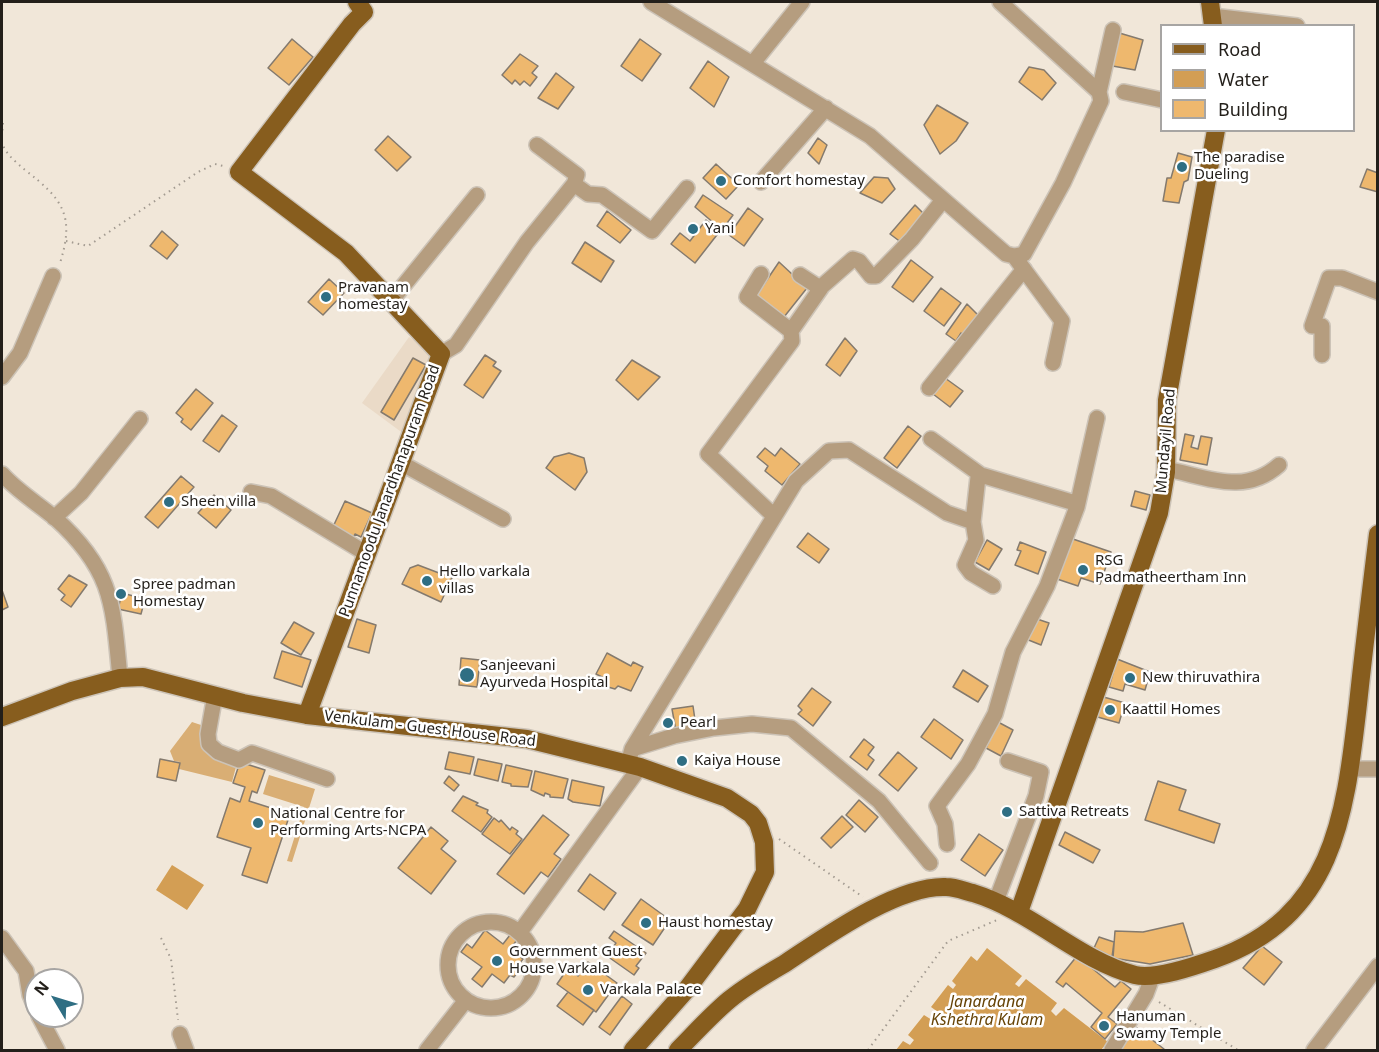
<!DOCTYPE html>
<style>
body{margin:0}
#map{position:relative;width:1379px;height:1052px;overflow:hidden;background:#f1e7d9;font-family:"Noto Sans",sans-serif}
canvas{display:block}
.frame{position:absolute;inset:0;border:3px solid #231f1a;pointer-events:none}
.legend{position:absolute;left:1160px;top:24px;width:195px;height:108px;box-sizing:border-box;background:#fff;border:2px solid #a7a5a3;margin:0;padding:8px 10px;list-style:none;font-size:18px;color:#231f1a}
.legend li{display:flex;align-items:center;gap:12px;height:30px}
.legend b{width:30px;border:2px solid #a7a5a3}
.north{position:absolute;left:24px;top:968px;width:60px;height:60px;box-sizing:border-box;background:#fff;border:2px solid #a7a5a3;border-radius:50%;rotate:308deg;font-size:16px;font-weight:700;line-height:24px;text-align:center;color:#231f1a}
.north::after{content:'';display:block;margin:auto;width:21px;height:27px;background:#2f6e83;clip-path:polygon(50% 0,100% 100%,50% 72%,0 100%)}
</style>
<div id="map">
<canvas width="1379" height="1052"></canvas>
<div class="frame"></div>
<ul class="legend">
<li><b style="height:8px;background:#875d1e"></b>Road</li>
<li><b style="height:16px;background:#d39e54"></b>Water</li>
<li><b style="height:16px;background:#eeb86e"></b>Building</li>
</ul>
<div class="north">N</div>
</div>
<script>
const ctx = document.querySelector('canvas').getContext('2d');
ctx.lineJoin = 'round';
function fill(path, color) {
  ctx.fillStyle = color;
  ctx.fill(path, 'evenodd');
}
function trace(path, color, width, dash) {
  ctx.strokeStyle = color;
  ctx.lineWidth = width;
  ctx.lineCap = dash ? 'butt' : 'round';
  ctx.setLineDash(dash || []);
  ctx.stroke(path);
}
function label(font, color, halo, rows, align = 'center') {
  ctx.font = font + ' "Noto Sans",sans-serif';
  ctx.lineWidth = 5;
  ctx.setLineDash([]);
  ctx.textBaseline = 'middle';
  ctx.strokeStyle = halo;
  ctx.fillStyle = color;
  for (const [text, x, y, turn = 0] of rows) {
    ctx.save();
    ctx.translate(x, y);
    ctx.rotate((+turn || 0) * Math.PI / 180);
    ctx.textAlign = isNaN(turn) ? turn : align;
    if (halo) ctx.strokeText(text, 0, 0);
    ctx.fillText(text, 0, 0);
    ctx.restore();
  }
}
const built = new Path2D(`
 M409 337 439 356 408 437 362 403Z`);
const green = new Path2D(`
 M192 722 201 725 204 732 203 748 211 756 236 767 232 782 179 769 180 762 174 761 170 751Z
 M269 775 315 789 292 862 287 861 304 807 263 794Z`);
const water = new Path2D(`
 M172 865 204 885 187 910 156 890Z
 M987 948 1022 976 1015 984 1019 987 1026 979 1057 1003 1051 1011 1056 1016 1064 1008 1108 1042 1101 1050H896L903 1041 910 1045 914 1040 908 1035 924 1015 932 1020 938 1012 931 1007 948 985 953 989 956 985 952 981 971 956 977 961Z`);
const building = new Path2D(`
 M1116 32 1143 40 1135 70 1107 65Z
 M292 39 313 57 289 85 268 68Z
 M640 39 661 54 642 81 621 66Z
 M520 54 538 66 532 73 537 77 530 86 524 81 520 85 515 80 512 84 502 75Z
 M708 61 729 77 714 107 690 88Z
 M1029 67 1044 70 1056 83 1042 100 1019 82Z
 M556 73 574 87 558 109 538 98Z
 M937 105 968 123 956 141 940 154 924 125Z
 M388 136 411 157 397 171 375 150Z
 M818 138 827 145 819 164 808 153Z
 M1178 153 1192 157 1188 180 1184 182 1179 203 1163 201 1167 178H1171Z
 M716 164 739 185 726 199 703 178Z
 M1367 169 1378 173V192L1360 187Z
 M874 177 888 178 895 189 882 203 860 193Z
 M703 195 733 215 722 230 695 207Z
 M915 205 925 215 902 243 890 234Z
 M748 208 763 219 744 246 729 235Z
 M607 211 631 230 620 243 597 226Z
 M706 220 720 231 695 263 671 244 680 233 690 241Z
 M162 231 178 245 167 259 150 246Z
 M585 242 614 261 601 282 572 263Z
 M911 260 933 277 913 302 892 287Z
 M779 262 807 288 784 317 756 296Z
 M329 279 344 293 323 315 308 302Z
 M941 288 961 303 944 326 924 311Z
 M967 304 979 316 965 336 961 333 956 341 946 334Z
 M845 338 857 351 840 376 826 365Z
 M485 355 496 362 493 366 501 371 483 398 464 385Z
 M413 358 426 365 394 420 381 412Z
 M632 360 660 377 638 400 616 380Z
 M945 378 963 391 950 407 933 394Z
 M196 389 213 403 191 430 181 422 183 419 176 413Z
 M222 415 237 426 219 452 203 441Z
 M908 426 921 436 897 468 884 458Z
 M1185 434 1194 436 1191 447 1198 449 1201 436 1212 438 1207 465 1180 460Z
 M765 448 775 456 781 448 800 464 782 485 765 471 768 466 757 457Z
 M569 453 584 458 587 472 575 490 546 468 554 457Z
 M181 476 194 487 158 528 145 517Z
 M1135 491 1150 495 1146 510 1131 506Z
 M214 495 231 510 216 528 198 513Z
 M345 501 372 513 361 537 355 534 353 538 332 529Z
 M808 533 829 549 819 563 797 547Z
 M1070 538 1111 552 1100 584 1081 578 1078 586 1057 579Z
 M987 540 1002 549 989 570 975 562Z
 M1020 542 1046 552 1038 574 1015 565 1021 551 1017 550Z
 M418 565 452 578 441 602 402 584 410 568Z
 M69 575 87 585 71 607 61 600 65 595 58 589Z
 M2 590 8 607 2 610Z
 M122 593 145 599 141 614 118 609Z
 M1034 618 1049 623 1041 645 1026 639Z
 M357 619 376 625 369 653 348 647Z
 M294 622 314 633 301 655 281 643Z
 M282 651 311 660 302 687 274 678Z
 M607 653 631 666 633 662 643 667 631 691 618 686 615 689 608 687 604 684V678L596 674Z
 M461 658 480 660 477 687 459 685Z
 M1117 659 1150 672 1145 690 1125 684 1123 691 1109 687Z
 M963 670 988 686 978 702 953 687Z
 M812 688 831 702 813 726 798 714 802 710 798 706Z
 M1100 696 1125 703 1119 723 1094 716Z
 M693 706 696 727 676 731 672 709Z
 M934 719 963 740 951 759 921 737Z
 M998 722 1013 730 1001 756 986 748Z
 M864 739 874 747 868 755 874 760 867 770 850 757Z
 M449 752 474 757 470 774 445 769Z
 M898 752 917 768 898 791 879 775Z
 M160 759 180 763 176 781 157 777Z
 M478 759 502 764 498 781 474 775Z
 M240 762 265 770 257 793 252 791 249 801 290 814 267 883 242 875 251 848 217 837 230 798 240 802 245 787 233 783Z
 M506 765 532 771 528 787 511 786V784L502 782Z
 M535 771 568 779 563 798 550 797V795L545 793 544 796 531 790Z
 M449 776 459 785 454 791 444 783Z
 M572 780 604 787 600 806 573 802 568 799Z
 M1158 781 1186 790 1179 810 1220 824 1214 843 1145 820Z
 M463 796 478 803 476 805 488 810 487 813 492 817 481 832 452 811Z
 M859 800 878 817 865 832 846 815Z
 M543 815 569 835 554 854 561 859 548 877 541 872 524 894 497 874Z
 M842 816 853 827 831 848 821 838Z
 M494 818 499 822 501 820 510 830 512 827 518 831 516 834 522 839 510 854 482 834Z
 M431 827 448 841 441 849 456 861 431 894 398 868Z
 M1065 832 1100 850 1093 863 1059 845Z
 M979 834 1003 850 985 876 961 860Z
 M590 874 616 893 604 910 578 891Z
 M641 899 670 920 653 945 622 925Z
 M1183 923 1193 955 1150 964 1113 958 1115 931 1143 932Z
 M485 930 503 944 510 935 517 940 510 949 523 959 519 964 522 967 514 977 510 975 504 983 492 974 482 987 472 979 482 967 461 952 467 944 472 948Z
 M614 931 646 953 636 966 639 968 634 975 607 956 616 943 609 938Z
 M1099 937 1114 942 1112 957 1094 948Z
 M1262 946 1282 962 1264 985 1243 968Z
 M1077 956 1115 987 1121 981 1131 989 1108 1017 1117 1024 1105 1039 1091 1027 1102 1013 1066 983 1063 987 1056 982Z
 M588 962 617 983 596 1012 557 984 568 968 578 976Z
 M568 992 594 1010 583 1025 557 1006Z
 M622 996 632 1004 610 1035 599 1027Z
 M1137 1028 1164 1049V1050H1119Z`);
const path = new Path2D(`
 M3 123C3 129 1 136 2 142 5 154 16 162 25 170 63 199 75 216 60 263
 M66 241 88 246 198 172 215 164 223 166
 M779 839 863 897
 M161 938 171 959 178 1020
 M1159 1002 1238 1050
 M868 1050 948 941 997 920`);
const minor = new Path2D(`
 M651 2 870 136 1006 254 1014 256 1062 321 1053 363
 M1000 2 1099 92 1101 101 1063 183 1024 254 1014 256
 M1212 16 1297 26
 M753 63 802 2
 M1099 92 1113 30
 M1124 92 1162 100
 M761 182 826 108
 M574 184 588 194 602 195 652 231 687 188
 M761 274 747 297 791 331 792 341 708 454 774 516
 M800 275 820 288 853 259 859 261 871 276H876L912 239 943 200
 M391 301 477 195
 M791 331 821 288
 M441 354 456 345 527 242 574 184 577 175 537 145
 M1322 355V326H1312L1329 278H1342L1378 292
 M2 377 20 353 53 276
 M929 388 1024 269
 M931 439 981 475
 M401 463 503 519
 M1166 469C1208 477 1244 496 1279 465
 M2 474C17 491 37 503 55 518 113 570 113 604 120 678
 M251 492 271 496 367 554
 M1077 507 1097 418
 M54 518 81 493 140 419
 M215 695 208 734 209 744 218 752 239 760 252 753 327 779
 M632 749 674 736 714 728 752 724 791 728 879 801 930 863
 M628 764 632 749 796 481 829 451 849 450 947 513 973 522
 M1350 769H1378
 M947 844 945 824 937 806 968 764 995 714 1013 652 1047 586 1077 507 1075 503 981 475 978 477 973 522 976 540 965 565 971 573 993 586
 M996 901 1036 796 1041 772 1008 761
 M448 965a43 43 0 1 1 86 0a43 43 0 1 1-86 0Z
 M520 932 640 767
 M2 938 26 971 30 995 36 1009
 M39 1016 57 1050
 M180 1034 186 1050
 M427 1050 466 1000
 M1112 1050 1146 994 1153 975
 M1314 1050 1378 966`);
const major = new Path2D(`
 M1210 2 1213 26
 M307 715 441 354 346 253 239 172 352 24 364 12 357 2
 M2 717 72 691 120 678 143 677 243 703 307 715 527 739 640 767 727 798 751 814 758 823 764 842 765 872 747 909 687 989 633 1050
 M1019 912 1159 513 1166 472 1167 400 1216 130
 M678 1050C694 1034 711 1015 729 1000 746 986 765 975 784 964 825 937 897 885 946 887 955 887 965 891 973 893 1032 911 1078 960 1135 975 1155 980 1195 966 1215 959 1335 916 1345 815 1358 704 1364 647 1371 591 1378 534`);
const markers = [
 [1182,167,6,"#2f6e83"],
 [721,181,6,"#2f6e83"],
 [693,229,6,"#2f6e83"],
 [326,297,6,"#2f6e83"],
 [169,502,6,"#2f6e83"],
 [1083,570,6,"#2f6e83"],
 [427,581,6,"#2f6e83"],
 [121,594,6,"#2f6e83"],
 [467,675,8,"#2f6e83"],
 [1130,678,6,"#2f6e83"],
 [1110,710,6,"#2f6e83"],
 [668,723,6,"#2f6e83"],
 [682,761,6,"#2f6e83"],
 [1007,812,6,"#2f6e83"],
 [258,823,6,"#2f6e83"],
 [646,923,6,"#2f6e83"],
 [497,961,6,"#2f6e83"],
 [588,990,6,"#2f6e83"],
 [1104,1026,6,"#2f6e83"]
];
const poiNames = [
 ["The paradise",1194,158],
 ["Dueling",1194,175],
 ["Comfort homestay",733,181],
 ["Yani",705,229],
 ["Pravanam",338,288],
 ["homestay",338,305],
 ["Sheen villa",181,502],
 ["RSG",1095,561],
 ["Padmatheertham Inn",1095,578],
 ["Hello varkala",439,572],
 ["villas",439,589],
 ["Spree padman",133,585],
 ["Homestay",133,602],
 ["Sanjeevani",480,666],
 ["Ayurveda Hospital",480,683],
 ["New thiruvathira",1142,678],
 ["Kaattil Homes",1122,710],
 ["Pearl",680,723],
 ["Kaiya House",694,761],
 ["Sattiva Retreats",1019,812],
 ["National Centre for",270,814],
 ["Performing Arts-NCPA",270,831],
 ["Haust homestay",658,923],
 ["Government Guest",509,952],
 ["House Varkala",509,969],
 ["Varkala Palace",600,990],
 ["Hanuman",1116,1017],
 ["Swamy Temple",1116,1034]
];
const streetNames = [
 ["Mundayil Road",1166,441,-85],
 ["Punnamoodu Janardhanapuram Road",390,491,-70],
 ["Venkulam - Guest House Road",430,729,7]
];
const waterNames = [
 ["Janardana",987,1002],
 ["Kshethra Kulam",987,1020]
];
fill(built, '#eadac7');
fill(green, '#d9ae74');
fill(water, '#d39e54');
fill(building, '#eeb86e');
trace(building, '#847a6e', 1.5);
trace(minor, '#ccc3b7', 18);
trace(major, '#ccc3b7', 21);
trace(path, '#a39b91', 2, [1.5, 4.5]);
trace(minor, '#b59d7f', 15);
trace(major, '#875d1e', 18);
for (const [x, y, r, color] of markers) {
  const dot = new Path2D();
  dot.arc(x, y, r, 0, 2 * Math.PI);
  ctx.fillStyle = color;
  ctx.fill(dot);
  trace(dot, '#fff', 2);
}
label('15px', '#231f1a', '#fff', poiNames, 'left');
label('15px', '#231f1a', '#fff', streetNames);
label('italic 16px', '#674407', '#fff', waterNames);
</script>
